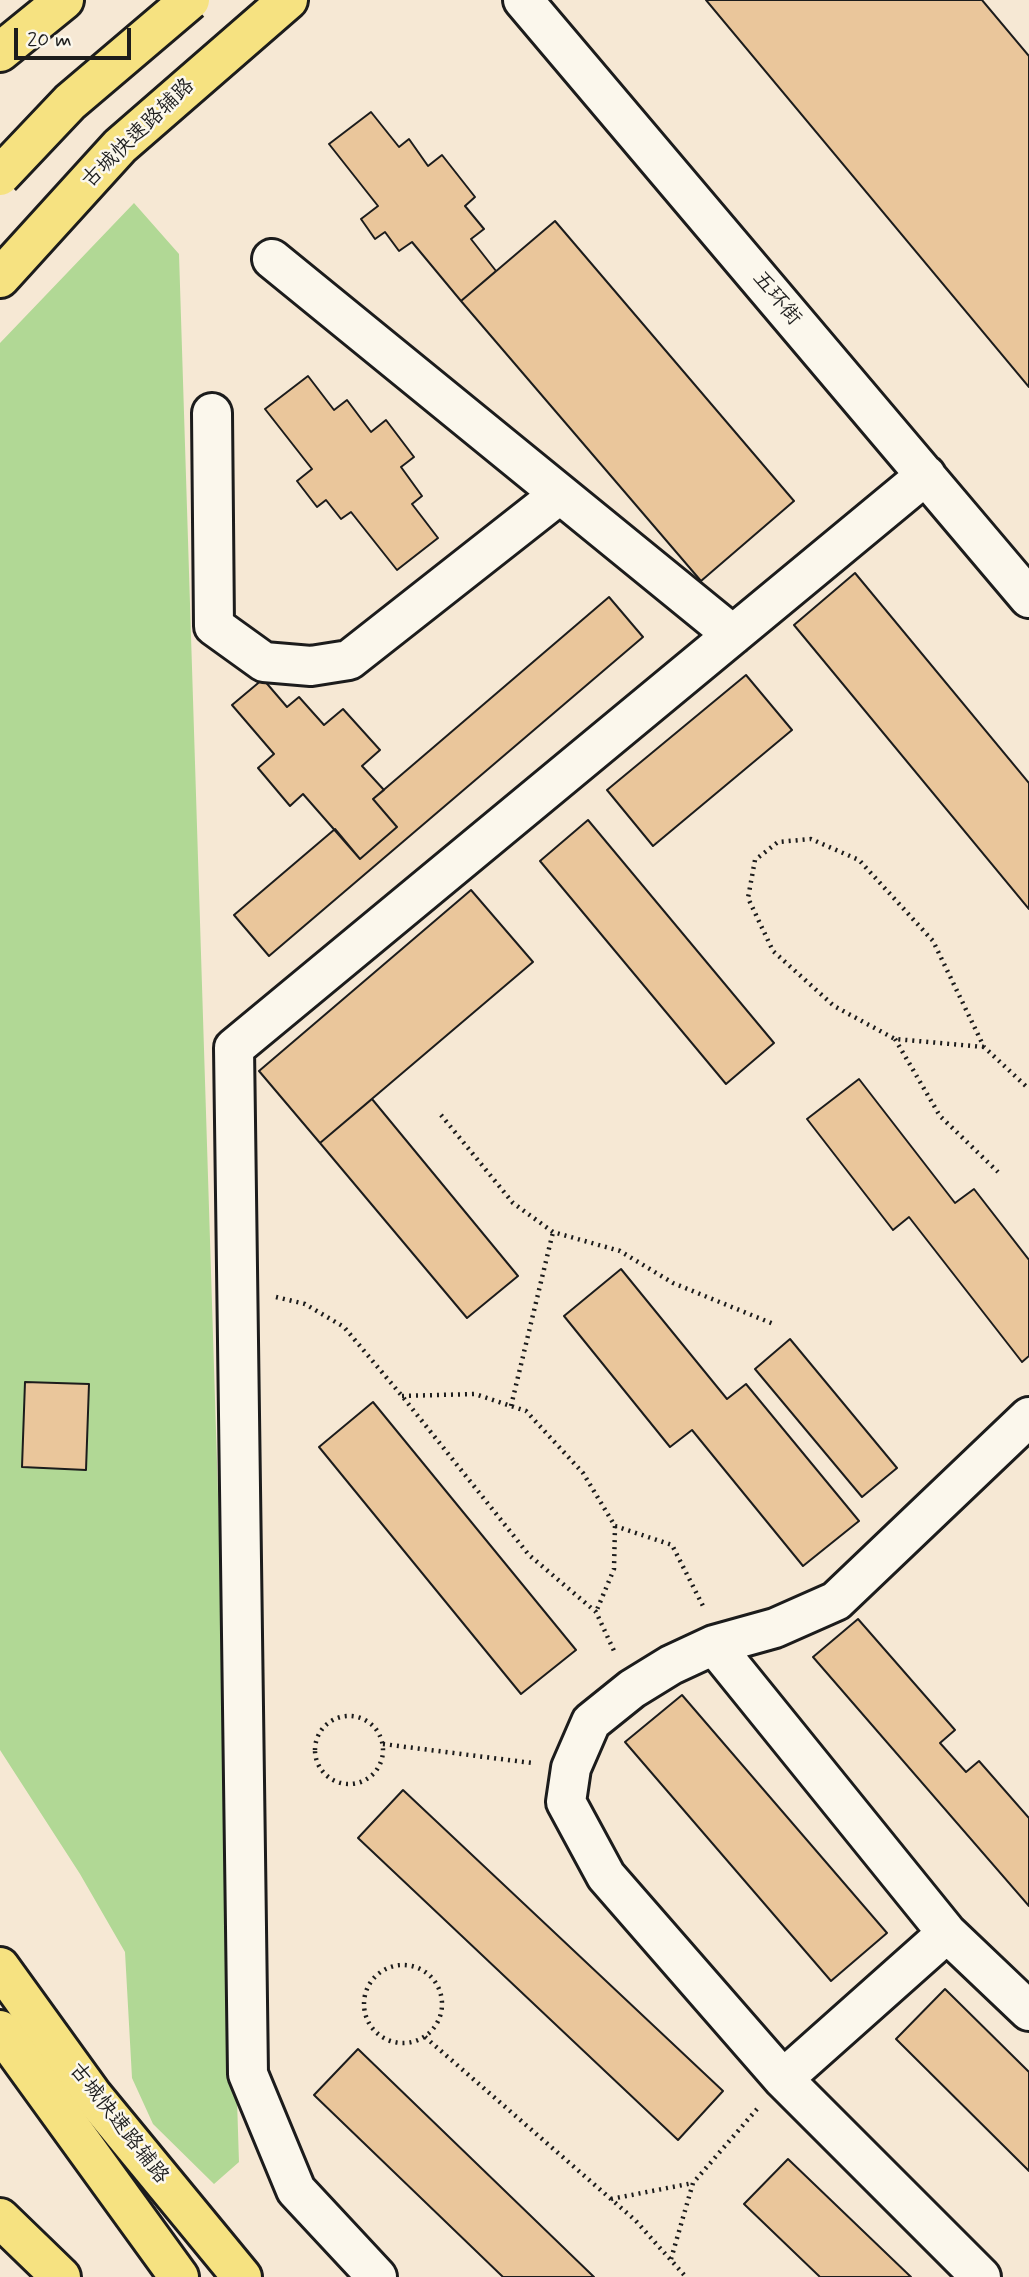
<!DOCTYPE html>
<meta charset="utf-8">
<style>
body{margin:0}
#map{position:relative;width:1029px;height:2277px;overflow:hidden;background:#f6e8d4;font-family:Mynerve,sans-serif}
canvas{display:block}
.scale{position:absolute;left:14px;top:28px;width:117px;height:32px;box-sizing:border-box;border:4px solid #1c1c1c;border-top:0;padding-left:9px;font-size:21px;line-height:24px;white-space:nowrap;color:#1c1c1c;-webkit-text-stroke:5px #fbf7ec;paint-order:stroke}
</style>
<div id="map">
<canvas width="1029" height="2277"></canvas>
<div class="scale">20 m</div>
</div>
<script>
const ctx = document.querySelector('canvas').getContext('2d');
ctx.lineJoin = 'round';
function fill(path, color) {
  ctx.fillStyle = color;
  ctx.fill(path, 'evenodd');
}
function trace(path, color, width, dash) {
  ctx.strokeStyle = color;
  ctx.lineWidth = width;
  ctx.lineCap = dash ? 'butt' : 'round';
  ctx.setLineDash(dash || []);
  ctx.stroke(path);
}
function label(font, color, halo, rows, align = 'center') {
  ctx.font = font + ' Mynerve,"LXGW WenKai TC",sans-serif';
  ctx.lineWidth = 5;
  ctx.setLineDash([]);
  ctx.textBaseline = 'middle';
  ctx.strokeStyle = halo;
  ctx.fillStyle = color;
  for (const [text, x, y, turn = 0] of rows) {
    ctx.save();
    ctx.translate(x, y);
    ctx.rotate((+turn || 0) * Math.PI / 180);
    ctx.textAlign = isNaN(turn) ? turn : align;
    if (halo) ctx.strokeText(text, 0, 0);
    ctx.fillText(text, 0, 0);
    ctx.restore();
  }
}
const green = new Path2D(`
 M134 203 179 254 239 2162 214 2184 153 2124 132 2078 125 1952 80 1874 0 1750V343Z`);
const building = new Path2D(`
 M706 0H982L1029 56V387Z
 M371 112 399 147 409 139 428 166 442 155 475 197 465 206 484 229 471 239 496 271 461 301 412 242 399 251 385 232 375 239 361 219 378 206 329 144Z
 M555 221 794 501 701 581 461 301Z
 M308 376 334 410 347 400 371 432 386 420 414 457 401 467 422 496 412 504 438 538 397 570 351 512 341 519 326 500 317 507 297 481 312 469 265 409Z
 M855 573 1029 783V909L794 625Z
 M609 597 643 637 269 956 234 915 335 829 360 859 397 827 373 799Z
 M746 675 792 730 653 846 607 790Z
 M263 679 287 707 299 697 324 725 343 709 380 750 362 766 384 790 373 799 397 827 360 859 303 794 290 806 258 768 274 754 232 705Z
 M588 820 774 1043 726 1084 540 861Z
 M471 890 533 962 320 1143 259 1071Z
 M859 1079 955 1203 974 1189 1029 1260V1356L1022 1362 909 1217 893 1230 807 1119Z
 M372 1099 518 1276 467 1318 320 1143Z
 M621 1269 727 1399 746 1384 859 1521 803 1566 692 1430 670 1447 564 1316Z
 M790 1339 897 1468 862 1497 755 1369Z
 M25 1382 89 1384 86 1470 22 1467Z
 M373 1402 576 1650 521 1694 319 1447Z
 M858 1619 955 1730 940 1743 966 1772 979 1761 1029 1818V1906L813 1657Z
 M682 1695 887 1933 831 1981 625 1742Z
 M403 1790 723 2091 678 2140 358 1838Z
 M945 1989 1029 2072V2171L896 2039Z
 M358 2049 594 2277H503L314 2095Z
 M788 2159 911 2277H820L744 2204Z`);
const path = new Path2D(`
 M895 1039 940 1116 998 1172
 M984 1047 895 1039 834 1006 773 951 748 898 755 860 778 842 811 839 859 860 933 941 984 1047 1029 1089
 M441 1115 513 1203 553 1232 620 1251 673 1283 776 1325
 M276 1297 305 1304 344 1327 402 1396 529 1555 596 1612 615 1653
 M402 1396 475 1394 526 1411 583 1473 615 1526 614 1569 596 1612
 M511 1406 553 1232
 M615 1526 672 1545 704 1608
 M315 1750a34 34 0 1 1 68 0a34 34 0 1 1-68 0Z
 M383 1744 532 1763
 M364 2004a39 39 0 1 1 78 0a39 39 0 1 1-78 0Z
 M425 2037 635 2220 686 2277
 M611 2199 693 2183
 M671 2259 693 2183 757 2109`);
const minor = new Path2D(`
 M523 0 1029 598
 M272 259 733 635
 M212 413 214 626 264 662 311 666 349 660 560 494
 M714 1645 947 1933 1029 2011
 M783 2079 947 1933
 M377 2277 296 2190 248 2074 234 1048 926 475
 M981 2277 783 2079 606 1876 566 1802 571 1768 591 1722 632 1689 671 1665 714 1645 775 1628 836 1601 1029 1417`);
const major = new Path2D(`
 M0 278 120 146 288 0
 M0 1967 93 2096 242 2277`);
const highway = new Path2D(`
 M0 52 64 0
 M0 2030 179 2277
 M0 2218 61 2277`);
const highwayBridge = new Path2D(`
 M0 176 70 102 190 0`);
const streetNames = [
 ["古城快速路辅路",139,134,-44],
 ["五环街",776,299,50],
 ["古城快速路辅路",118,2124,52]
];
fill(green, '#b1d895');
fill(building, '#eac69b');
trace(building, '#1c1c1c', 2);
trace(minor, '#1c1c1c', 44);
trace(major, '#1c1c1c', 44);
trace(highway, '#1c1c1c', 44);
trace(path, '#1c1c1c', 4.5, [2, 5]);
trace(minor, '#fbf7ec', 38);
trace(major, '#f6e281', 38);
trace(highway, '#f6e281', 38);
trace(highwayBridge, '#1c1c1c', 44, []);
trace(highwayBridge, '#f6e281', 38);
label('21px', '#1c1c1c', '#fbf7ec', streetNames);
</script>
